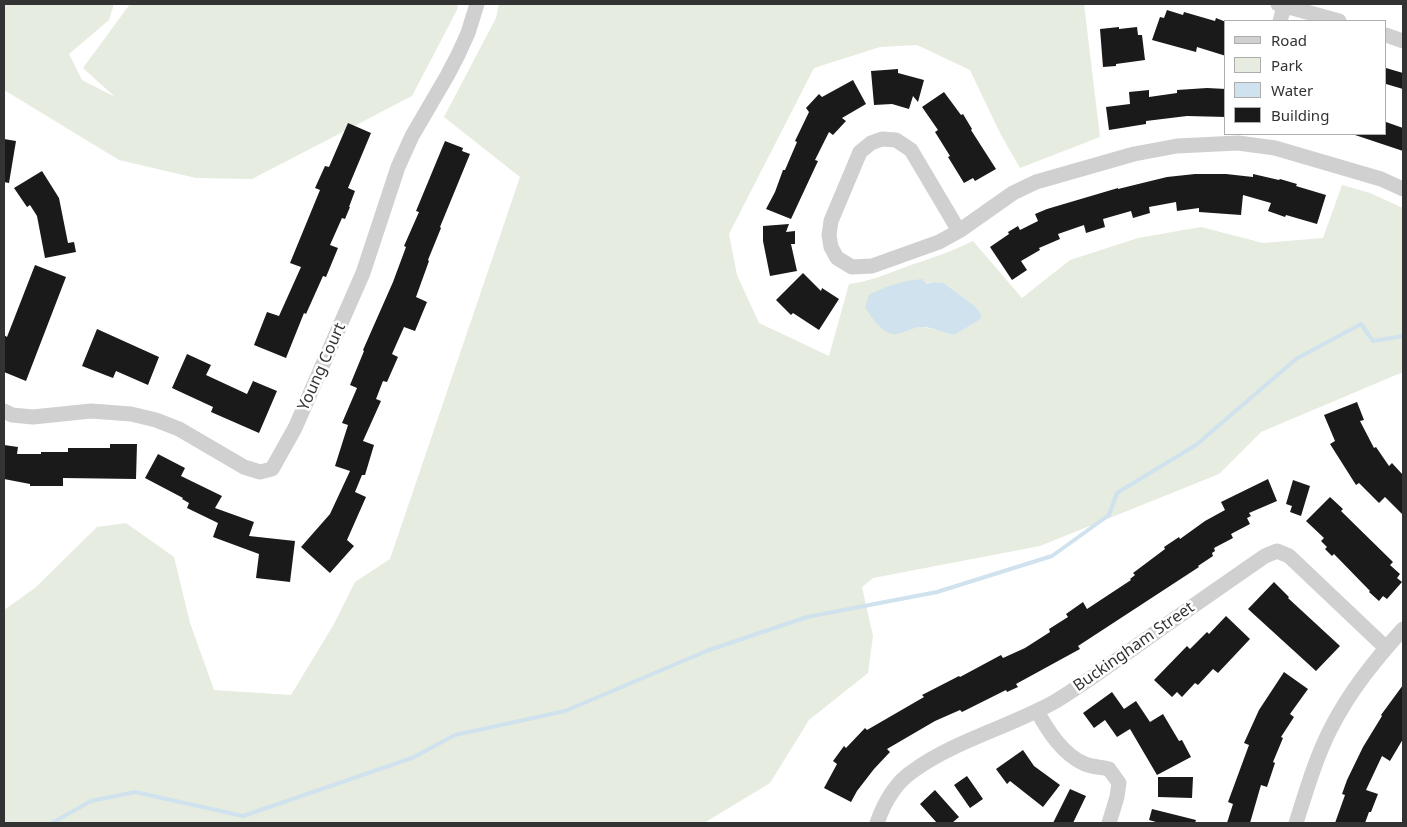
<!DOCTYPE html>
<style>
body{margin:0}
#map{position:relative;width:1407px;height:827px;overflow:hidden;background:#fff;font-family:"Noto Sans",sans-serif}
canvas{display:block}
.frame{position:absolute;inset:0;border:5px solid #333;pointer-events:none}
.legend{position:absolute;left:1224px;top:20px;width:162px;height:115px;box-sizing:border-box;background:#fff;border:1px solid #adadad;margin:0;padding:6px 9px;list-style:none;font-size:15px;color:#333}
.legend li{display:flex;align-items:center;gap:10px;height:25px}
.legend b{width:25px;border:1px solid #adadad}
</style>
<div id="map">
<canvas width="1407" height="827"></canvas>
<div class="frame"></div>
<ul class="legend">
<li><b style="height:6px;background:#d0d0d0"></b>Road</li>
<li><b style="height:14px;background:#e6ecdf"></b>Park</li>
<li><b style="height:14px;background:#cfe2ee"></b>Water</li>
<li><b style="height:14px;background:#1a1a1a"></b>Building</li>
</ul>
</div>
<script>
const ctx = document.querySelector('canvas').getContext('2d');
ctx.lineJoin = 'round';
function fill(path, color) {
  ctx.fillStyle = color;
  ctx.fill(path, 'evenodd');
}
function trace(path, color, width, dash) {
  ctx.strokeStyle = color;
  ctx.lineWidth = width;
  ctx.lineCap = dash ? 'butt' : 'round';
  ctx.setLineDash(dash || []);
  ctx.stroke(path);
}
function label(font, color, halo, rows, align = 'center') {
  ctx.font = font + ' "Noto Sans",sans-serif';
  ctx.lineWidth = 5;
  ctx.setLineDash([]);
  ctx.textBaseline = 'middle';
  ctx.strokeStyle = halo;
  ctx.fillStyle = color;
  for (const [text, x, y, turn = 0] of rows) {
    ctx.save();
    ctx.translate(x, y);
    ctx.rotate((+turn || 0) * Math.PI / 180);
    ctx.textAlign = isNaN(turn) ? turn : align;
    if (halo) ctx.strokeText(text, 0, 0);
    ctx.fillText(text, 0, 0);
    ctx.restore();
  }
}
const green = new Path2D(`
 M4 4H114L109 20 69 54 82 80 115 97 83 68 130 4H458L457 10 412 96 252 179 196 178 119 160 4 90Z
 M499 4H1084L1100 137 1020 168 1001 135 970 70 917 45 880 47 814 68 729 234 737 275 759 323 829 356 849 284C869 282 889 273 908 266 930 259 952 251 973 241L1022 298 1070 260 1138 238 1201 227 1263 243 1323 238 1342 185 1370 193 1403 208V372L1261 432 1219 474 1040 546 873 578 862 587 873 636 868 673 809 720 770 783 704 823H4V610L35 588 97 527 126 523 174 557 190 623 214 690 291 695 334 624 355 582 390 559 520 177 444 117 496 18ZM935 282 944 283 976 307 981 317 978 321 954 335 938 330 923 327 910 328 925 284Z`);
const water = new Path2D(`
 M922 279 926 284 935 282 944 283 976 307 982 317 978 321 954 335C944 333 935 328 924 327 915 327 909 330 901 333 884 339 873 319 865 307L869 295C886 286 902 281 922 279Z`);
const stream = new Path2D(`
 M52 823 91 801 135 792 243 816 412 758 455 735 565 711 709 650 807 617 937 592 1052 556 1109 515 1117 493 1196 445 1296 359 1361 324 1373 341 1403 336`);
const building = new Path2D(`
 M1167 10 1183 15 1184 12 1215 21 1216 18 1226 22V56L1197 47 1196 52 1152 40 1160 17 1164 18Z
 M1119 27V29L1137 27 1138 35H1142L1145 60 1116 64V66L1103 67 1100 29Z
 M1386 68 1403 73V89L1386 84Z
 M898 69V73L924 80 918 102 913 96 909 109 892 104 874 105 871 71Z
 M853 80 866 104 842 118 846 121 833 135 829 132 815 160 818 161 791 219 766 209 775 192 783 170H785L797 142 795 141 809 112 806 108 819 94 822 97Z
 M1207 88 1226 89V117L1187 116 1146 121V124L1109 130 1106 107 1130 104 1129 92 1149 90V97L1177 93V90Z
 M944 92 961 115 963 114 972 129 971 130 996 169 975 181 973 178 964 183 948 157 950 156 935 132 938 130 922 107Z
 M1386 122 1403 128V151L1355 135 1356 134H1386Z
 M348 123 371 133 348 188 355 191 349 207H350L345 219 342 218 330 245 338 248 326 277 323 276 306 314 304 313 286 358 254 345 267 312 279 316 301 267 290 263 320 190 315 188 325 166 329 167Z
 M4 139 16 141 9 183 4 182Z
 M445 141 463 148 462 151 470 154 440 227 441 228 428 260 429 261 416 297 427 302 415 331 404 327 392 354 398 357 387 382 383 381 376 399 381 401 363 441 374 445 365 475H362L355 492 366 497 347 540 354 546 330 573 301 547 330 514 350 471 335 466 348 425 342 423 357 388 350 385 364 351 363 350 393 282 406 247 404 246 419 212 416 211Z
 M42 171 59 198 68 243 74 242 76 252 45 258 37 216 30 205 27 207 14 188Z
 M1195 174H1226L1253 177V174L1279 180 1280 179 1297 184 1296 186 1326 195 1317 224 1286 215 1285 217 1268 211 1271 203 1243 195 1241 215 1199 212V208L1177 211 1176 202 1149 207 1150 213 1133 218 1131 211 1103 219 1105 227 1086 233 1084 225 1058 234 1060 239 1039 248 1040 250 1021 261 1027 270 1012 280 990 247 1009 234 1008 232 1018 226 1020 230 1038 221 1035 214 1047 209 1118 188V189L1167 177Z
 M789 224 786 232 795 231V244H791L797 271 770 276 763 241V226Z
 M35 265 66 277 26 381 4 372V335L7 337Z
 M803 273 821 291 822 288 839 299 819 330 793 313 791 315 776 300Z
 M97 329 159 357 148 385 116 371 113 378 82 366Z
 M187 354 211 365 206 375 247 394 253 381 277 391 259 433 211 412 213 407 172 388Z
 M1357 402 1364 420 1360 421 1374 448 1376 447 1389 466 1392 463 1403 475V515L1385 497 1379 503 1359 483 1356 485 1330 444 1335 441 1324 415Z
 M110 444H137L136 479 63 478V486H30V484L4 479V445L18 447 17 454H41V452H68V448H110Z
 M158 454 185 468 181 476 222 496 215 508 254 522 249 536 295 541 290 582 256 578 259 554 213 537 218 523 187 508 189 503 182 499 183 498 145 478Z
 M1268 479 1277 501 1249 513 1251 516 1247 518 1250 524 1231 534 1233 538 1214 548 1215 551 1212 553 1213 556 1198 566 1199 567 1078 646 1080 649 1016 684 1018 687 1007 692 1006 690 962 712 960 710 935 721 887 749 890 752 874 769 857 791 851 802 824 788 837 764 833 761 844 746 846 748 865 728 867 730 924 697 922 695 959 676 960 677 1001 655 1003 658 1025 648 1050 632 1049 629 1068 617 1066 614 1083 602 1087 609 1131 580 1130 579 1135 575 1133 573 1165 549 1164 547 1179 537 1180 539 1205 521 1225 510 1221 502Z
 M1293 480 1310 486 1301 516 1290 512 1292 506 1286 504Z
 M1330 497 1343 509 1341 511 1393 562 1390 565 1400 574 1397 578 1402 582 1387 599 1383 596 1379 601 1369 592 1370 591 1334 554 1332 556 1325 549 1327 547 1321 541 1324 538 1306 521Z
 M1274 582 1289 597 1288 598 1340 646 1316 671 1248 609Z
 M1226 616 1250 639 1218 673 1213 669 1198 685 1195 683 1182 697 1177 692 1172 697 1154 680 1187 646 1190 649 1207 632 1209 634Z
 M1284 672 1308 689 1290 714 1294 717 1281 737 1283 738 1273 762 1275 763 1267 787 1261 785 1250 823H1227L1233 804 1228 802 1249 745 1244 743 1259 710Z
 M1403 685V739L1390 761 1382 756 1366 790 1378 794 1371 812H1369L1365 823H1335L1345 795 1342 794 1347 780 1363 747 1382 716 1381 715Z
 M1112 692 1124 709 1136 701 1150 722 1163 714 1179 741 1182 740 1191 757 1157 775 1130 729 1117 737 1105 720 1094 728 1083 713Z
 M1023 750 1034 766 1060 785 1043 807 1010 781 1007 784 996 769Z
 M967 776 983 799 970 808 954 785Z
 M1158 777H1193L1192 798 1158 797Z
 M1070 789 1086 796 1073 823H1053Z
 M935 790 959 817 952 823H937L920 804Z
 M1152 809 1196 820 1195 823H1156V822L1149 820Z`);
const minor = new Path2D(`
 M1278 4 1339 21
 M1280 21 1285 4
 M1386 35 1403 41
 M959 231 911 150 896 140 882 139 871 143 860 152 831 221 829 235 831 247 837 258 852 267 872 266 939 242 959 231 1013 193 1036 182 1134 154 1177 146 1238 143 1275 148 1381 179 1403 189
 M4 411 12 415 33 417 91 411 131 414 156 420 179 429 244 467 260 472 272 469 295 428 363 273 398 167 412 136 447 76 458 55 468 33 477 4
 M1037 711C1048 731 1063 755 1085 764 1092 767 1101 767 1109 769L1119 783 1117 797 1109 823
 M877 823C884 803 895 783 913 771 956 740 1010 727 1056 701 1084 684 1111 664 1138 645 1180 615 1223 585 1265 556L1277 551 1289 556 1386 648
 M1296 823C1306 792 1315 760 1330 730 1349 692 1375 660 1403 629`);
const streetNames = [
 ["Young Court",322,367,-66],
 ["Buckingham Street",1134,647,-35]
];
fill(green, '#e6ecdf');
fill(water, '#cfe2ee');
trace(stream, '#cfe2ee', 4);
fill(building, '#1a1a1a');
trace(minor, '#d0d0d0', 15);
label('16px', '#333', '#fff', streetNames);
</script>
